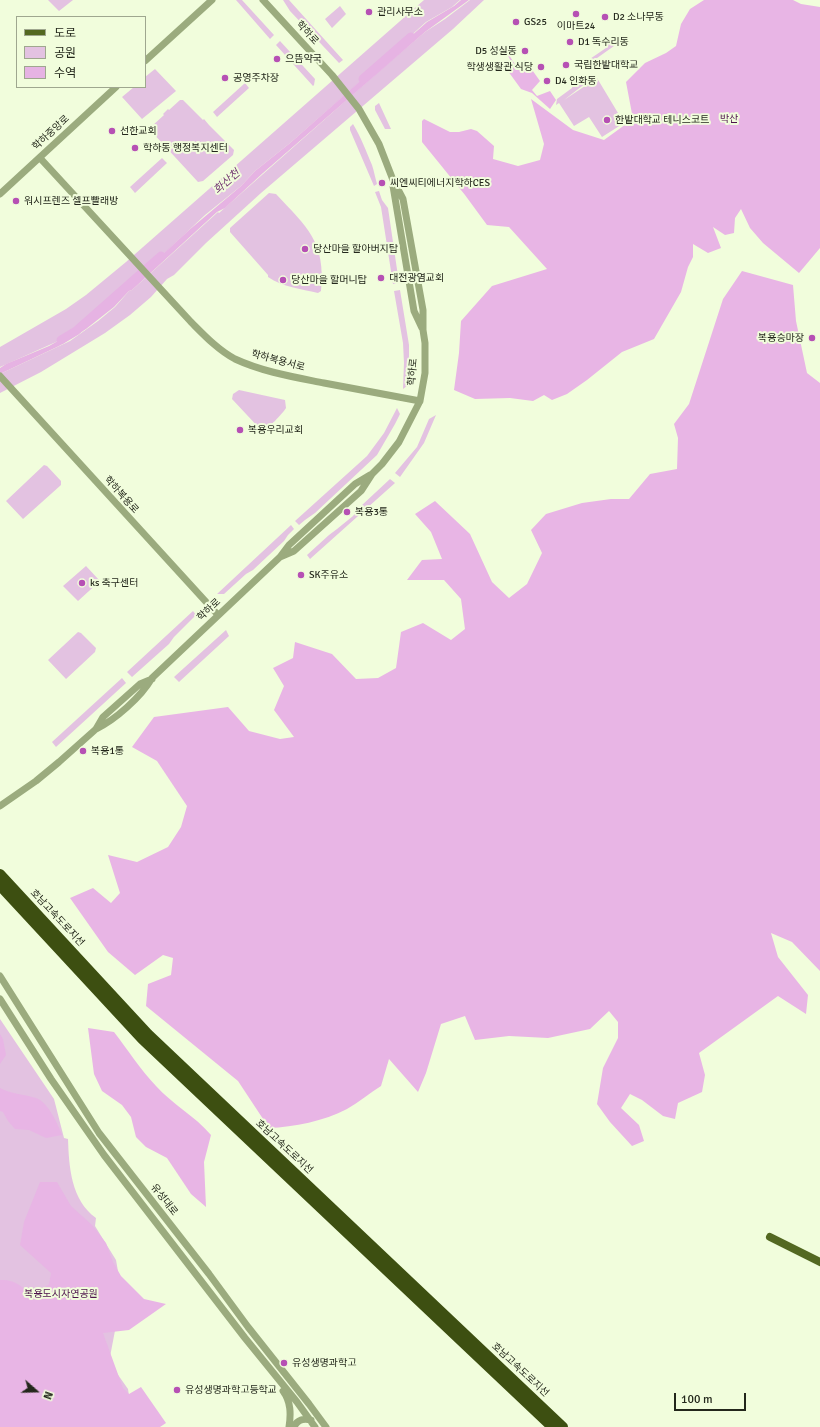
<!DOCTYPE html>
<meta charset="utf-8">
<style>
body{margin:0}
#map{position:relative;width:820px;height:1427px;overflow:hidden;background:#f1fddc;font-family:Signika,"Noto Sans KR",sans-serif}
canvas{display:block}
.legend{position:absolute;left:16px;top:16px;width:130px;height:72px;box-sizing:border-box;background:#f1fddc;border:1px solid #9fa78f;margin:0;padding:5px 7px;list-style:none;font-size:12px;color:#23271b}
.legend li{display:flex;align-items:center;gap:8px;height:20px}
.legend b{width:20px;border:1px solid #9fa78f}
.north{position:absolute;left:16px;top:1371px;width:40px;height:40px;-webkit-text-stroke:3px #f1fddc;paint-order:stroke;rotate:110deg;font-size:11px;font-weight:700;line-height:16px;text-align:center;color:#23271b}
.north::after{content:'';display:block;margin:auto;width:14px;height:18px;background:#23271b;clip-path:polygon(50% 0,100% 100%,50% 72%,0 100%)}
.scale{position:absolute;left:674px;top:1393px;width:72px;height:18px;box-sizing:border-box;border:2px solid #23271b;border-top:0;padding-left:5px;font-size:12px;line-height:14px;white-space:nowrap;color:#23271b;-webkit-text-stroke:3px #f1fddc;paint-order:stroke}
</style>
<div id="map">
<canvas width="820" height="1427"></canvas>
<ul class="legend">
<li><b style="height:5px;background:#536821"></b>도로</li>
<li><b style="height:11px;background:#e3c2e1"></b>공원</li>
<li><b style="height:11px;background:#e6b3e3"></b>수역</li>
</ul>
<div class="north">N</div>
<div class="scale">100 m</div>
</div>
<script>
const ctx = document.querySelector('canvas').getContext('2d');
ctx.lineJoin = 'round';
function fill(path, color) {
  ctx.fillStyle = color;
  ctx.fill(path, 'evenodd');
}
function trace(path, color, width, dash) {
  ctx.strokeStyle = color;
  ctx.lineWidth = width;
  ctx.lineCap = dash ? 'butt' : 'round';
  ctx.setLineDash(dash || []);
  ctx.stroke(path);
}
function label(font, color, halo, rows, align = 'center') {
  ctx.font = font + ' Signika,"Noto Sans KR",sans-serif';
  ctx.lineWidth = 4;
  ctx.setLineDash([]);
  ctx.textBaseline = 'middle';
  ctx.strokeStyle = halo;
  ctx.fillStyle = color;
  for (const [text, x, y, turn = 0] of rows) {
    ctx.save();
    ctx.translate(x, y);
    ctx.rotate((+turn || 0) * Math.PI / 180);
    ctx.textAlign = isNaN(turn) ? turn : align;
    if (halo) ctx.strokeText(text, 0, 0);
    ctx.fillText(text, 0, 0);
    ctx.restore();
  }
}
const green = new Path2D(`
 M48 0H73L59 11Z
 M236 0H242L274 35 270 39Z
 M283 0H289L343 60 339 63 290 11Z
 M424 0H460L452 7 426 22 416 31 394 52 290 143 255 171 241 186 205 215 138 278 77 330 56 342 0 367V347L66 309 86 295 126 262Z
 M470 0H484L453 29 261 193 206 243 174 275 167 279 151 297 130 315 105 333 41 372 0 393V374L70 341 98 321 115 307 129 291 132 290 218 212 219 213 385 66 425 32 445 19Z
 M340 6 346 14 332 28 325 19Z
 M615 37 616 39 612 43 614 46 583 68 581 65 606 48 603 45Z
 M280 41 315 79 314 85 313 86 276 45Z
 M155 69 176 91 142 119 122 97 134 87H145V77Z
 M591 75 595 76 564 100 597 78 624 123 602 137 589 117 574 126 559 103 556 105 557 99 572 88 574 79 581 82Z
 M245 83 249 88 217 117 213 112Z
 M180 100H183L203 120 204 119 209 125 234 150 233 155 203 181 198 182 151 131 152 126 164 115 163 114 168 109 169 110Z
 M379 103 391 129H385L375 110V106Z
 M353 124C361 137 366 151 372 165 374 171 375 177 377 184L374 186 350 130V127Z
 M162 158 167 163 135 193 130 187Z
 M379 191 382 200 388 208 399 283 393 284 381 207 375 192Z
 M269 193 276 194C307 227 326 242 321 291L318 293C301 289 283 287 268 277V275L230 232V228Z
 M400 290 409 345V370L407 386 403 389 404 363 403 343 394 291Z
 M239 390 285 400 286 408C282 414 269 429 261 430L232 399 233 394Z
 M397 408 400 414 395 424 377 455 315 513 305 520 299 525 295 521 367 456 384 433Z
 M436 415 424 443 400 477 395 473 417 447 429 419Z
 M44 465 47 466 61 481V485L23 519 6 501Z
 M390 479 395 483 310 559 307 555 329 535 337 529 353 516 361 506Z
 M291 525 294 529 288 535 284 541 253 570 246 574 224 594H217Z
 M86 566 100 581 78 601 63 586Z
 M193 611 196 615 174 637 169 644 132 677 127 672Z
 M226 630 229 636 179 682 174 677Z
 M78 632 81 633 96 648 95 652 66 679 48 660Z
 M122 678 126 683 56 747 52 742Z
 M0 1019 54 1099 64 1138 68 1139C69 1167 71 1200 96 1218L95 1226 116 1260 122 1294 109 1362 128 1389 132 1415 0 1427Z`);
const forest = new Path2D(`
 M704 0H793L801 4 820 7V248L799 273 763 243 750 228 741 209 735 218 734 233 725 235 713 227 721 248 708 253 693 244V257L688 267 681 292 654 339 622 352 587 380 567 394 552 400 544 395 533 401 510 398 475 399 454 390 459 353 461 321 492 286 547 269 509 227 487 225 465 195 422 142V121L424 119 450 132H459L471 129 477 131 494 146 493 159 518 166 540 160 544 144 531 99 573 130 604 140 633 119 626 82 645 63 666 53 676 46 681 24 690 9Z
 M512 44 516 50 509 55 516 66 525 60 540 81 532 90 537 96 550 91 556 100 550 109 532 93 521 89 505 67 512 63 504 49Z
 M742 271 793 285 796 321 807 373 820 383V971L792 942 771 933 778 957 808 995 806 1014 778 996 699 1053 705 1075 702 1092 678 1103 675 1119 663 1116 642 1100 630 1094 621 1108 639 1125 644 1141 632 1146 610 1122 597 1104 603 1068 618 1038V1022L609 1011 590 1029 548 1038 509 1036 475 1040 465 1016 441 1024 426 1073 418 1092 389 1059 381 1086C370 1093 359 1102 347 1109 324 1121 294 1127 269 1128L238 1081 146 1006 148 984 171 975 173 958 163 955 135 975 108 952 70 898 93 888 111 903 120 893 108 855 137 862 168 847 181 827 187 806 157 761 132 747 154 717 228 707 249 731 280 739 294 737 274 710 284 686 273 668 293 658 295 642 332 654 356 679 378 678 396 668 401 632 423 623 451 640 465 629 461 599 444 580H407L422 560 442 559 431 532 415 514 435 501 470 534 492 582 509 598 527 584 542 553 531 530 546 514 582 503 611 499H629L650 474 677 469 678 438 674 424 689 404 723 299Z
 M88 1028 114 1032C128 1050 140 1069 156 1086 172 1104 195 1116 211 1135L204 1162 206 1207 191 1194 167 1158 146 1147 136 1137 131 1117 122 1105 102 1091 94 1074Z
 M0 1034 3 1039 6 1055 0 1064Z
 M0 1088C11 1094 23 1094 36 1098 48 1102 58 1124 62 1135L46 1138 29 1130 15 1129 8 1121 3 1112 0 1111Z
 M40 1182H57L71 1206 92 1225 106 1243 113 1262 121 1276 144 1299 166 1304 129 1330 103 1333 123 1388 129 1394 141 1387 166 1423 160 1427H0V1280C15 1279 22 1287 33 1296L49 1284 51 1273 20 1245 24 1222Z`);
const water = new Path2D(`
 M461 0H469L425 32 263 173 225 208 217 212 132 290 129 291 114 307 86 329 59 346 0 374V368L6 364 49 346 77 330 138 277 189 230 241 186 255 171 290 143 427 22 454 6Z`);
const river = new Path2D(`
 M363 79 411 37
 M61 340 76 331 161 256`);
const tertiary = new Path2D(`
 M263 0 332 75 359 109 379 144 393 180 403 199 423 310V330L425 343V373L420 401 399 442 382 464 372 474 361 491 294 551 280 557
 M145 61 212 0
 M40 158 191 322C204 335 218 350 235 359 263 372 294 377 324 383 356 389 388 395 420 401
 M393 186 414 311 422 328
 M0 194 116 87
 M0 376 218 615
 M96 729C115 720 141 697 152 678L280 557 289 545 355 484 370 475
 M0 806 36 781 59 762 96 729 103 717 140 684 152 679
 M0 976 99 1133 209 1274 248 1327 309 1404 326 1427
 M0 999 51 1079 104 1155 245 1338 297 1402 315 1427
 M283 1391C291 1402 291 1414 289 1427
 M294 1427C297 1420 304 1418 311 1420`);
const primary = new Path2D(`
 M770 1237 820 1262`);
const motorway = new Path2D(`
 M0 874 148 1034 563 1427
 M0 886 142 1039 552 1427`);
const markers = [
 [369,12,4,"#b650b4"],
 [576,14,4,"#b650b4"],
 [605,17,4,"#b650b4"],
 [516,22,4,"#b650b4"],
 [570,42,4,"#b650b4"],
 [525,51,4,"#b650b4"],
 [277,59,4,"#b650b4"],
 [566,65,4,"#b650b4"],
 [541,67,4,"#b650b4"],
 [225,78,4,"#b650b4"],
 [547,81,4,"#b650b4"],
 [607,120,4,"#b650b4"],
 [112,131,4,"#b650b4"],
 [135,148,4,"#b650b4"],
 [382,183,4,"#b650b4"],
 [16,201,4,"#b650b4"],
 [305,249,4,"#b650b4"],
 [381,278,4,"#b650b4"],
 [283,280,4,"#b650b4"],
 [812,338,4,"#b650b4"],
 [240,430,4,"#b650b4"],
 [347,512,4,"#b650b4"],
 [301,575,4,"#b650b4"],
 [82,583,4,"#b650b4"],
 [83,751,4,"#b650b4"],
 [284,1363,4,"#b650b4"],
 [177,1390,4,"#b650b4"]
];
const poiNames = [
 ["관리사무소",377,12],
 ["D2 소나무동",613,17],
 ["GS25",524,22],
 ["이마트24",576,26,"center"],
 ["D1 독수리동",578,42],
 ["D5 성실동",517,51,"right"],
 ["으뜸약국",285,59],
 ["국립한밭대학교",574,65],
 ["학생생활관 식당",533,67,"right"],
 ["공영주차장",233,78],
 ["D4 인화동",555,81],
 ["한밭대학교 테니스코트",615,120],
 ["선한교회",120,131],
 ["학하동 행정복지센터",143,148],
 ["씨엔씨티에너지학하CES",390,183],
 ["워시프렌즈 셀프빨래방",24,201],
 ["당산마을 할아버지탑",313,249],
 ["대전광염교회",389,278],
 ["당산마을 할머니탑",291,280],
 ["복용승마장",804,338,"right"],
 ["복용우리교회",248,430],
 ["복용3통",355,512],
 ["SK주유소",309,575],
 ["ks 축구센터",90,583],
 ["복용1통",91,751],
 ["유성생명과학고",292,1363],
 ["유성생명과학고등학교",185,1390]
];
const streetNames = [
 ["학하로",307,33,48],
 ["학하중앙로",51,133,-43],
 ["학하복용서로",278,361,15],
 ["학하로",413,372,-85],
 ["학하복용로",121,495,48],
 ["학하로",209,610,-43],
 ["호남고속도로지선",57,918,47],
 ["호남고속도로지선",284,1147,43],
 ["유성대로",164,1200,52],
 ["호남고속도로지선",520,1370,43]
];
const parkNames = [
 ["박산",729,119],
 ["복용도시자연공원",61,1294]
];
const waterNames = [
 ["화산천",227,182,-41]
];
fill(green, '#e3c2e1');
fill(forest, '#e8b5e5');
fill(water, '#e6b3e3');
trace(river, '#e6b3e3', 9);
trace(tertiary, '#9bab7e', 7);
trace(primary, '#536821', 8);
trace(motorway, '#3d4f11', 10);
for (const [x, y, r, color] of markers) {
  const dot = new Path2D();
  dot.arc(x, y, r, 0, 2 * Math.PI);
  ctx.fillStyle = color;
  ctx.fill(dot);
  trace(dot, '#f1fddc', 1.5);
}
label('10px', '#23271b', '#f1fddc', poiNames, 'left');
label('10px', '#23271b', '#f1fddc', streetNames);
label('10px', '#4e134d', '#f1fddc', parkNames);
label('italic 11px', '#733772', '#f1fddc', waterNames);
</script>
